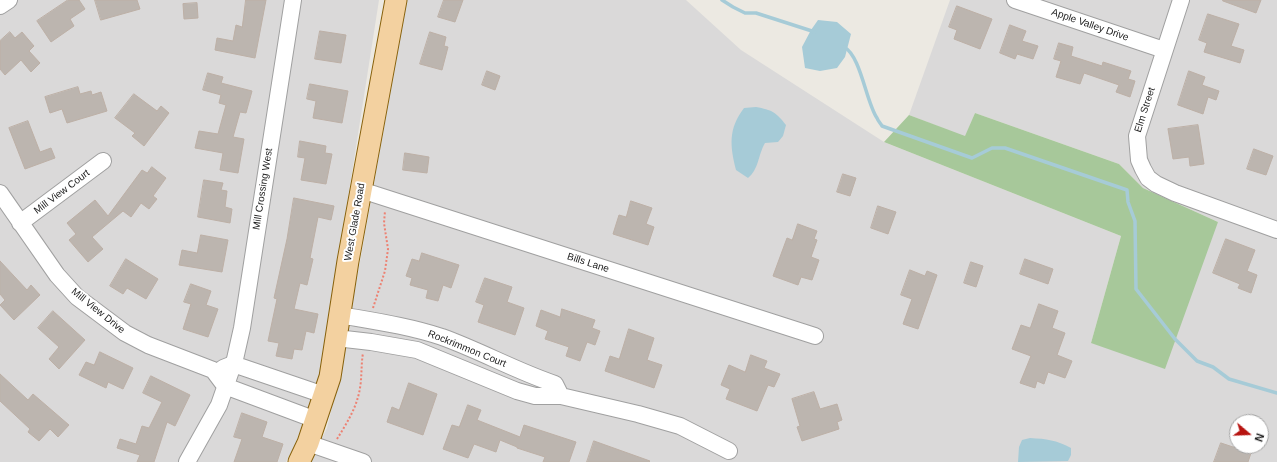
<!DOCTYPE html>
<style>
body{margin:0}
#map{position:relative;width:1277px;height:462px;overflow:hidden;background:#ece9e2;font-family:Helvetica,sans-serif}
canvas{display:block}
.north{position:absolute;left:1229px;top:414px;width:40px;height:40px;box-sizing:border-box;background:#fff;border:1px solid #a4a4a4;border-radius:50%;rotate:109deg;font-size:11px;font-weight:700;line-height:16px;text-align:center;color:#1c1c1c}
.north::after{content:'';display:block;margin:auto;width:14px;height:18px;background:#b71410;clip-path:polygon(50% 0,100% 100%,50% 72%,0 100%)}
</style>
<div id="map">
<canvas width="1277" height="462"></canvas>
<div class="north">N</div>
</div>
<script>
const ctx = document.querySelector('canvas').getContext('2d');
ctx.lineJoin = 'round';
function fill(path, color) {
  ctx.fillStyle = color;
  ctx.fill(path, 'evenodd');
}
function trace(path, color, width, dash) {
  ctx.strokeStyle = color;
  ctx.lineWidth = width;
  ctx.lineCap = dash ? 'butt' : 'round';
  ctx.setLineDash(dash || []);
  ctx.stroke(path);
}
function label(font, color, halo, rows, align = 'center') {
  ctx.font = font + ' Helvetica,sans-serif';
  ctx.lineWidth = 4;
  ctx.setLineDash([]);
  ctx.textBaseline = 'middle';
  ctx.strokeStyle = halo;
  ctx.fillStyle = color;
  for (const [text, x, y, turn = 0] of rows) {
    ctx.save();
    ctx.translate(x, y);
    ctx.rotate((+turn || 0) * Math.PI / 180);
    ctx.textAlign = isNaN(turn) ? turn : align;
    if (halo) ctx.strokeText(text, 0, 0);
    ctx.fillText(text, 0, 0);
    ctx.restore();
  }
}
const residential = new Path2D(`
 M0 0H379L320 377 295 444 286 462H0Z
 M407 0H686L741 50 884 142 1121 236 1091 343 1218 222 1143 188 1119 164 975 113 965 137 909 115 950 0H1277V462H310L327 428 339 378ZM1237 422H1261V446H1237Z`);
const forest = new Path2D(`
 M975 113 1119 164 1143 188 1218 222 1165 369 1091 343 1121 236 884 142 909 115 965 136Z`);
const water = new Path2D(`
 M818 20 837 22 851 34 845 57 837 68 820 71 805 68 802 47 811 30Z
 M756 107C772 110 776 112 786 125L783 136 778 142 765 143C758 155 759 169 748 178L736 170C730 146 728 129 744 108Z
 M1030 438C1047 439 1056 440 1071 448V455L1068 461 1018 462 1019 447 1022 440Z`);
const stream = new Path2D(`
 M722 0 733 7 745 13H756L815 32
 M844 47C861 56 866 102 877 118 878 121 881 124 882 126L972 158 992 148H1005L1127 190 1128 202 1135 221 1136 289 1175 339 1197 361 1213 367 1229 379 1277 393`);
const building = new Path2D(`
 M68 0H79L85 9 70 19 74 26 51 42 37 21Z
 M95 0H137L140 9 101 20Z
 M246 0H266L255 58 215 50 217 38 233 41 236 25 242 27Z
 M444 0H463L455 22 438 17Z
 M1223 0H1261L1256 13 1223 1Z
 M197 3 198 18 184 19 183 4Z
 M957 6 992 19 980 49 954 39 957 30 949 27Z
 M1208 14 1239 24 1231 46 1244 50 1240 63 1204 52 1207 43 1199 40Z
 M1010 25 1026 31 1022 41 1038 46 1033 59 1017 54 1015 59 1000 53Z
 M320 31 346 35 341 63 315 59Z
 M10 32 15 38 22 32 34 46 29 51 40 63 31 72 21 60 5 75 0 69V41Z
 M430 32 446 37 444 46 448 47 442 70 420 64Z
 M1059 43 1073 47 1071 56 1102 66 1103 62 1131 71 1128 79 1135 81 1130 97 1116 92 1119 85 1084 73 1080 84 1056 77 1061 61 1054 59Z
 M487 71 500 76 495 90 482 85Z
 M1189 71 1205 77 1202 85 1219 91 1216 100 1208 97 1203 114 1178 105Z
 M208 73 223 77 221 83 252 91 246 113 240 112 233 137 244 139 238 173 220 170 223 153 195 148 199 131 218 134 226 105 219 103 221 95 203 90Z
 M310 84 348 91 342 123 313 118 316 101 307 99Z
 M78 87 80 94 91 91 92 95 101 92 107 111 67 123 62 109 50 113 45 97Z
 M134 94 157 111 161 106 169 113 144 146 132 136 135 133 115 118Z
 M28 121 40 152 51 148 55 158 25 169 9 128Z
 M1198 125 1204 164 1190 166 1189 157 1173 159 1168 129Z
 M300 141 326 146 325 153 332 154 326 184 301 180 305 158 298 157Z
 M1254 149 1273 156 1266 175 1247 169Z
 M405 153 429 157 427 173 403 170Z
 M152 167 166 178 153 196 157 199 149 209 141 203 131 217 123 211 92 237 103 249 88 262 69 240 76 234 67 223 95 200 108 216 142 170 147 173Z
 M843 174 856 178 850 196 837 192Z
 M204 180 223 183 221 190 227 191 225 207 232 209 230 223 198 217Z
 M294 198 334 206 331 220 318 217 310 258 313 259 307 285 300 283 294 309 318 314 314 333 306 331 302 350 294 349 292 359 276 356 279 343 268 341 277 299 274 298 287 239Z
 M631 201 652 208 646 224 654 227 648 245 613 234 619 215 626 217Z
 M878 206 896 212 888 234 871 228Z
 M798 224 817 231 814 239 817 240 811 257 819 260 812 280 801 277 798 285 773 276 787 238 792 240Z
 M201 235 228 240 222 272 179 265 182 250 197 253Z
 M1226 239 1255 250 1247 271 1257 275 1251 293 1238 288 1240 284 1213 273Z
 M422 253 459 265 451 288 443 285 438 301 426 298 428 290 410 285 412 278 406 276 412 259 419 261Z
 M126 259 158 279 146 299 127 288 123 294 110 286Z
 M1025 259 1053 269 1048 284 1020 274Z
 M0 261 27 290 31 285 40 295 14 320 0 305 5 300 0 294Z
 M971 262 983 266 976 287 964 283Z
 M910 270 925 276 927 271 937 275 918 329 903 324 912 299 901 295Z
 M485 278 512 287 507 302 524 308 515 335 478 322 484 305 476 302Z
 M191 284 211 291 206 305 218 309 208 337 183 329 191 304 184 302Z
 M1039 304 1058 311 1052 328 1065 333 1057 355 1072 361 1065 378 1048 372 1044 384 1037 381 1035 388 1020 383 1031 356 1012 349 1021 325 1030 328Z
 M562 309 595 320 592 328 600 331 595 345 587 342 580 361 566 356 569 347 545 339 548 331 536 326 541 310 560 317Z
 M53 311 85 340 59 369 49 359 59 347 38 328Z
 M629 329 654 338 647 360 662 365 654 388 605 371 610 356 619 359Z
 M100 352 133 368 123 389 108 382 106 388 79 375 86 362 94 365Z
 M751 355 767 361 764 368 780 374 774 387 768 385 757 411 726 399 730 389 721 385 729 365 745 372Z
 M0 374 28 400 33 394 69 425 58 437 50 429 39 441 28 432 30 429 0 401Z
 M151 376 190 395 175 426 167 422 154 462H137L140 455 117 448 120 439 136 444 142 426 149 428 162 402 143 393Z
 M409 383 437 394 423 435 387 422 392 407 399 410Z
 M814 392 820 409 837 404 842 420 837 422 839 429 802 441 797 427 800 426 792 399Z
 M468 405 481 410 477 420 520 437 524 425 576 442 569 462H543L545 457 517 448V447L500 440 496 452 474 444 468 458 443 449 452 425 459 427Z
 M242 413 267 422 262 437 283 444 277 462H234L242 439 234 437Z
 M594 441 650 461 649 462H587Z
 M1221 443 1251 453 1248 462H1214Z`);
const path = new Path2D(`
 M373 308 385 271 388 249 384 223 385 211
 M337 439C347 423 357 407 360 388 362 376 361 365 363 353`);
const minor = new Path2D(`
 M1015 0 1164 50
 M1181 0 1137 136 1139 160 1143 169 1148 178 1156 184 1175 193 1277 230
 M0 6 9 0
 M361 190 815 336
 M0 193 57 275 77 297 125 333 148 345 213 370 225 386 316 420
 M20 223 103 161
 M340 315C374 321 409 326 442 337 481 351 516 371 555 384L561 396
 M336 338 371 342 417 350 517 391 535 396H561L638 414 680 426 729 451
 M223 368 233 364 324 395
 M308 443 363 462
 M187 462 219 405 235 359 242 328 293 0`);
const major = new Path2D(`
 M299 462 308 443 330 377 348 261 396 0`);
const streetNames = [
 ["Apple Valley Drive",1090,25,19],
 ["Elm Street",1145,110,-72],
 ["Mill Crossing West",263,189,-81],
 ["Mill View Court",62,192,-37],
 ["West Glade Road",355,222,-80],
 ["Bills Lane",588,263,18],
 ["Mill View Drive",98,311,39],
 ["Rockrimmon Court",467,349,22]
];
fill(residential, '#dad9d9');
fill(forest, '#a7c89a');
fill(water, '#a6cbd7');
trace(stream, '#a6cbd7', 3.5);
fill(building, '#bcb5af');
trace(building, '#bdb0a6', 1);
trace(minor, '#a0a0a0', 18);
trace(major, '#87610c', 23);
trace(path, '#ed8172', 2, [2, 2]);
trace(minor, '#fff', 16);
trace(major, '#f3d1a0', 21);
label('10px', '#1c1c1c', '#fff', streetNames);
</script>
